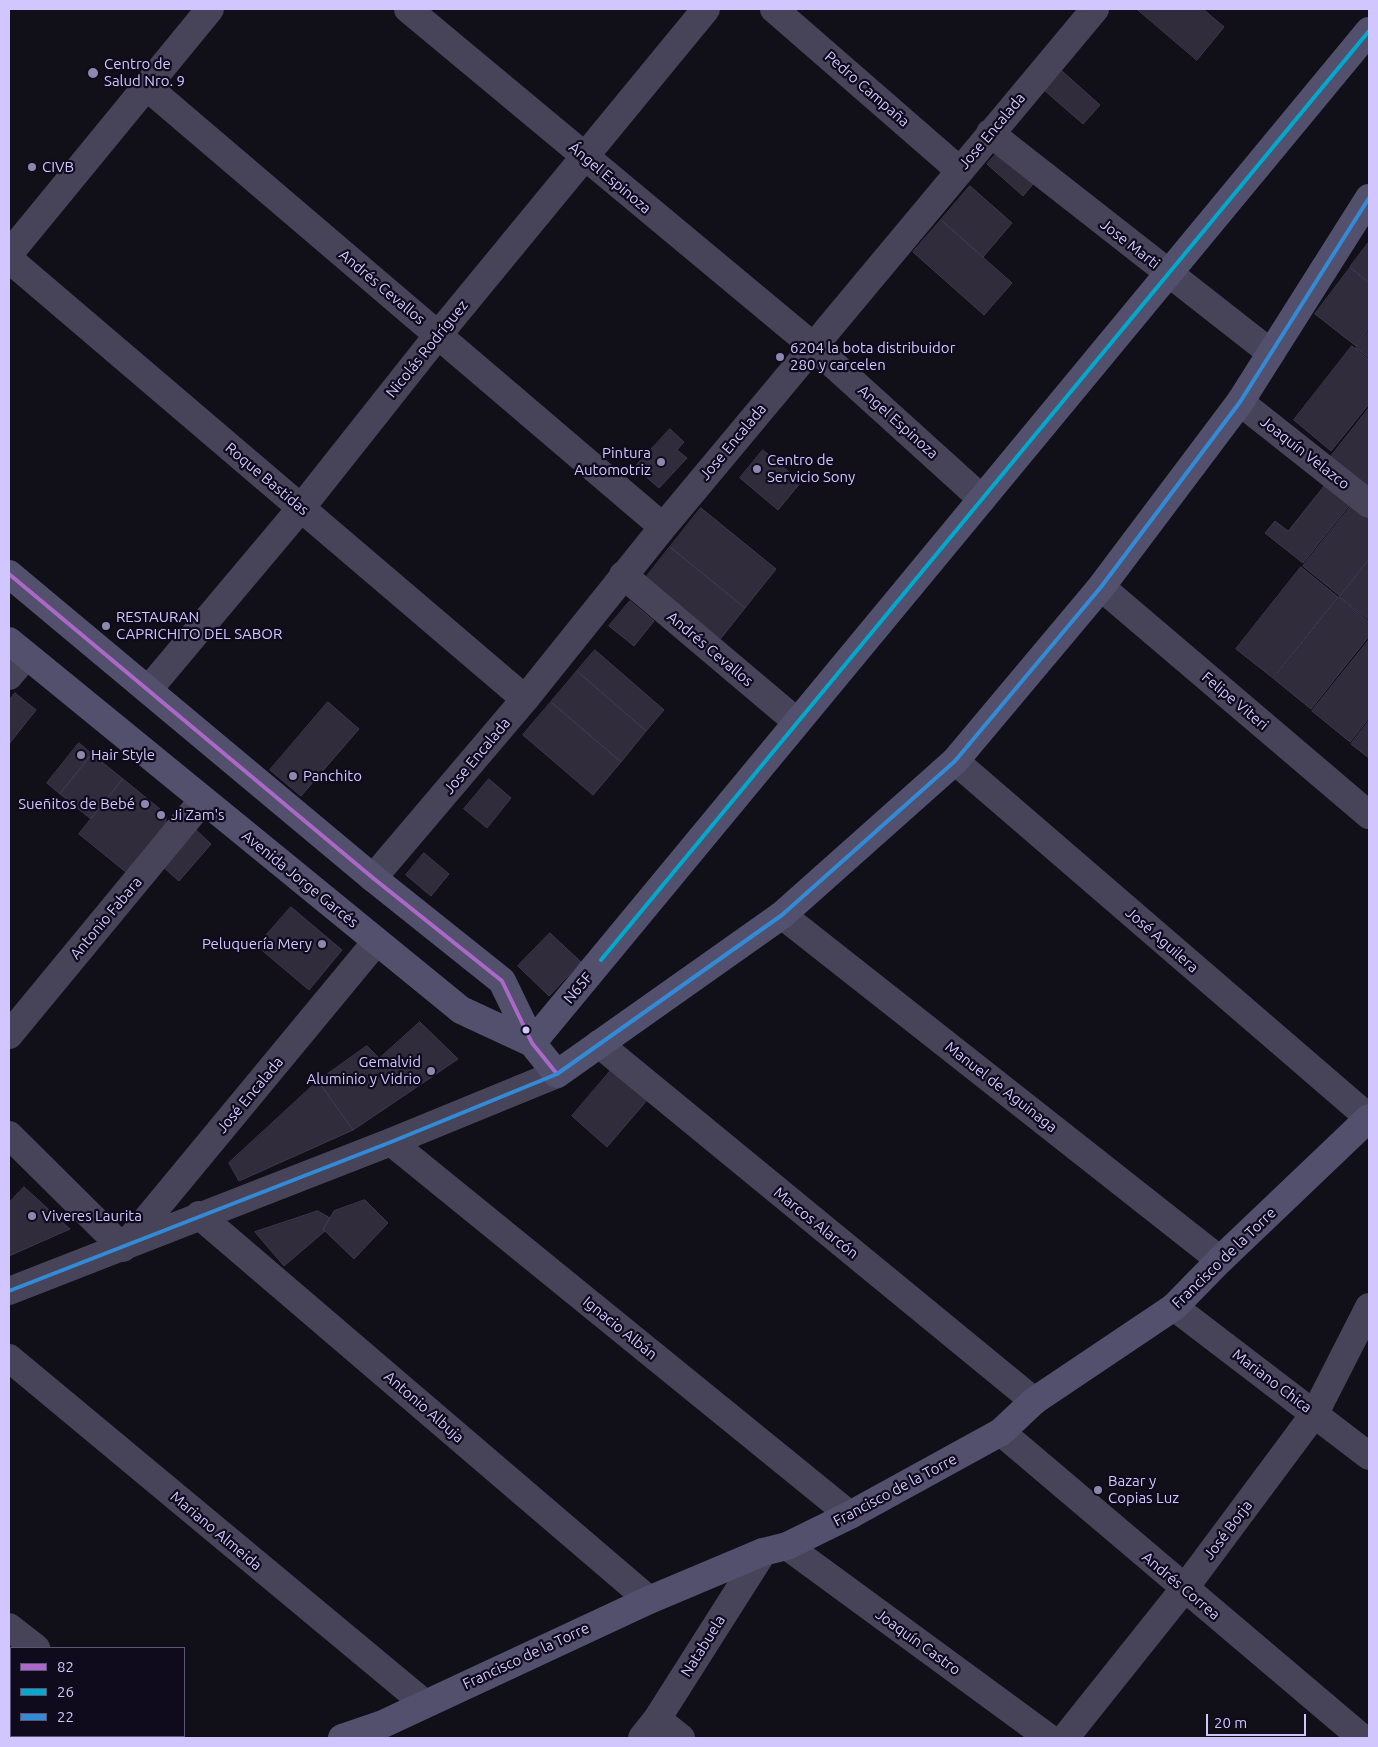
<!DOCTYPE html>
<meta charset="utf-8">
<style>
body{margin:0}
#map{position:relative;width:1378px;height:1747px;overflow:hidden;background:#110f18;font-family:Ubuntu,sans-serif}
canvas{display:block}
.frame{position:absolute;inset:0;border:10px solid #d1c7fe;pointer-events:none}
.legend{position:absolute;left:10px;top:1647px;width:175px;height:90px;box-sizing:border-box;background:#0f0b1c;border:1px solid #5d5676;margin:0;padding:6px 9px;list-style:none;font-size:15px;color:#d1c7fe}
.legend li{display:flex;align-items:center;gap:10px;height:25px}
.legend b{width:25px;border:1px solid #5d5676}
.scale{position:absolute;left:1206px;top:1714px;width:100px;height:22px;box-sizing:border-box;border:2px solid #d1c7fe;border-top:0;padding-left:6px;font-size:15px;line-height:18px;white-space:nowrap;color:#d1c7fe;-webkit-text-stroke:4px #0f0b1c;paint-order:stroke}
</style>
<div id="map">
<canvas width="1378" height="1747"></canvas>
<div class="frame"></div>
<ul class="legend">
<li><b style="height:6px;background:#ac68c9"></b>82</li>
<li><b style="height:6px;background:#00a9ce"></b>26</li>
<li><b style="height:6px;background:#338bd7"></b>22</li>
</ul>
<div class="scale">20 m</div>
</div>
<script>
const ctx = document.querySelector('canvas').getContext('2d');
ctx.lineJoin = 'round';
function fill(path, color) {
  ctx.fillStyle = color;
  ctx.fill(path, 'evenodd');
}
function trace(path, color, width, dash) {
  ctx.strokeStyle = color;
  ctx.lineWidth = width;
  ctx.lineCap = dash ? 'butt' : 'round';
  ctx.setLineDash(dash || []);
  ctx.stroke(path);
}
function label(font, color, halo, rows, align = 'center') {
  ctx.font = font + ' Ubuntu,sans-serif';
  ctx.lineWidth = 4.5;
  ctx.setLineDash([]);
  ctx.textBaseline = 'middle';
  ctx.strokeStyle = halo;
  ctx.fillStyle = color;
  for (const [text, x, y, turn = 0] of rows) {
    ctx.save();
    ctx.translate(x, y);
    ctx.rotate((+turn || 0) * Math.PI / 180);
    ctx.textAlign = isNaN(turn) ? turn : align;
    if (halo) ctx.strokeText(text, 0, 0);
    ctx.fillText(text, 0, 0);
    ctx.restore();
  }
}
const building = new Path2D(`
 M1137 9H1203L1224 27 1197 60Z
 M1062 71 1100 105 1083 124 1044 90Z
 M998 152 1033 184 1023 196 987 164Z
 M970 186 1012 223 983 257 941 220Z
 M941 220 1012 283 984 315 913 252Z
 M1369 242V282L1350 267Z
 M1350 268 1369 283V328L1356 346 1315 314Z
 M1369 331V358L1356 348Z
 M1352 346 1369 360V404L1331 451 1294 420Z
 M1369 408V482L1365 487 1329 459Z
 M670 429 684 442 677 450 687 458 659 488 635 467Z
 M763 450 801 482 778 510 740 478Z
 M1327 483 1351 503 1303 563 1265 533 1275 521 1288 531Z
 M1355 501 1369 513V559L1340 596 1303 566Z
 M701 508 776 569 745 608 670 547Z
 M670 547 745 608 718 642 643 581Z
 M1369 560V620L1340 597Z
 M1301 567 1338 597 1273 678 1236 649Z
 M1339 597 1369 622V636L1311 709 1274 679Z
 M630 601 654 621 634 646 609 626Z
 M1369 640V718L1350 742 1312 711Z
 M595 650 664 710 646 731 577 671Z
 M577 671 646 731 621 762 551 702Z
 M15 693 36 710 9 744V701Z
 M328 702 359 729 301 796 270 770Z
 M551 702 621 762 593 795 523 735Z
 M1369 721V758L1351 744Z
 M79 743 92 754 60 794 47 783Z
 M92 754 123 779 91 819 60 794Z
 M123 779 166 814V823L127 873 79 834Z
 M489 779 511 798 487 828 464 809Z
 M194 828 211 844 179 881 162 866Z
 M424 853 449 874 431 896 406 875Z
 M291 907 342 950 309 990 257 946Z
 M550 933 581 962 549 996 518 966Z
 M420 1022 458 1059 411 1091 379 1059Z
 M367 1046 411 1091 353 1130 318 1081Z
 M613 1068 648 1099 607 1147 572 1116Z
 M318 1081 353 1130 239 1181 229 1163Z
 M24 1187 70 1229 9 1256V1203Z
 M365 1200 388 1223 354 1259 323 1229 334 1211Z
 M318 1211 330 1218 323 1229 325 1231 284 1266 255 1232Z`);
const street = new Path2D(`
 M408 9 813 346 982 499
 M774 9 959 170
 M146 86 663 527
 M990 133 1271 353
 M9 254 210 9
 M9 259 525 699
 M1240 402 1369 504
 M623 575 797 722
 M1101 587 1369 815
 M9 676 26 656
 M148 690 301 508 438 335 706 9
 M955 761 1369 1118
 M373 878 525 699 663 527 1095 9
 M782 915 1220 1260
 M9 1035 203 800
 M599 1044 1034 1401
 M9 1135 123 1248 376 942
 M391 1142 850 1515
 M199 1215 649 1600
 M9 1291 391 1142 557 1074
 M1174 1307 1369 1456
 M9 1358 424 1703
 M1001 1432 1362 1738
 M787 1546 1049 1738
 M9 1627 36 1648
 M657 1719 681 1738
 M147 1736 150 1738
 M642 1738 657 1719 763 1552
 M1065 1738 1184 1589 1315 1413 1369 1307`);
const secondary = new Path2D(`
 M9 574 373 878 502 981 532 1043 557 1074 782 915 955 761 1101 587 1240 402 1369 198
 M9 641 461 1010 532 1043
 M532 1043 1369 31
 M342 1738 383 1724 649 1600 763 1552 787 1546 850 1515 1001 1432 1034 1401 1174 1307 1220 1260 1369 1118`);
const bus1 = new Path2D(`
 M9 574 373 878 502 981 532 1043 557 1074`);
const bus2 = new Path2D(`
 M601 960 1369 31`);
const bus3 = new Path2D(`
 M9 1291 391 1142 557 1074 782 915 955 761 1101 587 1240 402 1369 198`);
const markers = [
 [93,73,6,"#8e87ae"],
 [32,167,5,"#8e87ae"],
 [780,357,5,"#8e87ae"],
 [661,462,5,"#8e87ae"],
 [757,469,5,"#8e87ae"],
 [106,626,5,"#8e87ae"],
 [81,755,5,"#8e87ae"],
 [293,776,5,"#8e87ae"],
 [145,804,5,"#8e87ae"],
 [161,815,5,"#8e87ae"],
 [322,944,5,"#8e87ae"],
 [526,1030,4.5,"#d1c7fe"],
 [431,1071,5,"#8e87ae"],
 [32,1216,5,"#8e87ae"],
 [1098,1490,5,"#8e87ae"]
];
const poiNames = [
 ["Centro de",104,64],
 ["Salud Nro. 9",104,81],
 ["CIVB",42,167],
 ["6204 la bota distribuidor",790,348],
 ["280 y carcelen",790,365],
 ["Pintura",651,453,"right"],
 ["Automotriz",651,470,"right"],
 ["Centro de",767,460],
 ["Servicio Sony",767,477],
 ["RESTAURAN",116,617],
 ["CAPRICHITO DEL SABOR",116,634],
 ["Hair Style",91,755],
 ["Panchito",303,776],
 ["Sueñitos de Bebé",135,804,"right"],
 ["Ji Zam's",171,815],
 ["Peluquería Mery",312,944,"right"],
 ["Gemalvid",421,1062,"right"],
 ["Aluminio y Vidrio",421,1079,"right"],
 ["Viveres Laurita",42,1216],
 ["Bazar y",1108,1481],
 ["Copias Luz",1108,1498]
];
const streetNames = [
 ["Pedro Campaña",867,89,41],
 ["Jose Encalada",992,131,-50],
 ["Ángel Espinoza",610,178,40],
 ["Jose Marti",1130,244,38],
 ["Andrés Cevallos",382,287,40],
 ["Nicolás Rodríguez",427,349,-51],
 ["Angel Espinoza",898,422,42],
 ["Jose Encalada",733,442,-50],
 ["Joaquín Velazco",1305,453,38],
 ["Roque Bastidas",267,479,40],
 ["Andrés Cevallos",710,649,40],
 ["Felipe Viteri",1235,701,40],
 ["Jose Encalada",477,756,-50],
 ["Avenida Jorge Garcés",300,879,39],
 ["Antonio Fabara",106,918,-50],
 ["José Aguilera",1162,940,41],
 ["N65F",578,988,-50],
 ["Manuel de Aguinaga",1001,1087,38],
 ["José Encalada",250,1095,-50],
 ["Marcos Alarcón",816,1223,39],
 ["Francisco de la Torre",1224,1258,-44],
 ["Ignacio Albán",620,1328,39],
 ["Mariano Chica",1272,1381,37],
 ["Antonio Albuja",424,1407,41],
 ["Francisco de la Torre",895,1490,-28],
 ["José Borja",1228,1530,-53],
 ["Mariano Almeida",216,1531,40],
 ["Andrés Correa",1181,1586,40],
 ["Joaquín Castro",918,1642,36],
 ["Natabuela",703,1646,-58],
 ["Francisco de la Torre",526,1656,-25]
];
fill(building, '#302c3c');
trace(building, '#3d394e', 1);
trace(street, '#474459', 28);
trace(secondary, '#52506c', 28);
trace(bus1, '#ac68c9', 4);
trace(bus2, '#00a9ce', 4);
trace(bus3, '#338bd7', 4);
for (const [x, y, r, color] of markers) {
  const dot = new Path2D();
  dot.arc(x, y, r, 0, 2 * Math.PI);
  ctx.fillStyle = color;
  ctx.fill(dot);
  trace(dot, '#0f0b1c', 2);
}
label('15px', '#d1c7fe', '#0f0b1c', poiNames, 'left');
label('15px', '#d1c7fe', '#0f0b1c', streetNames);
</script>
